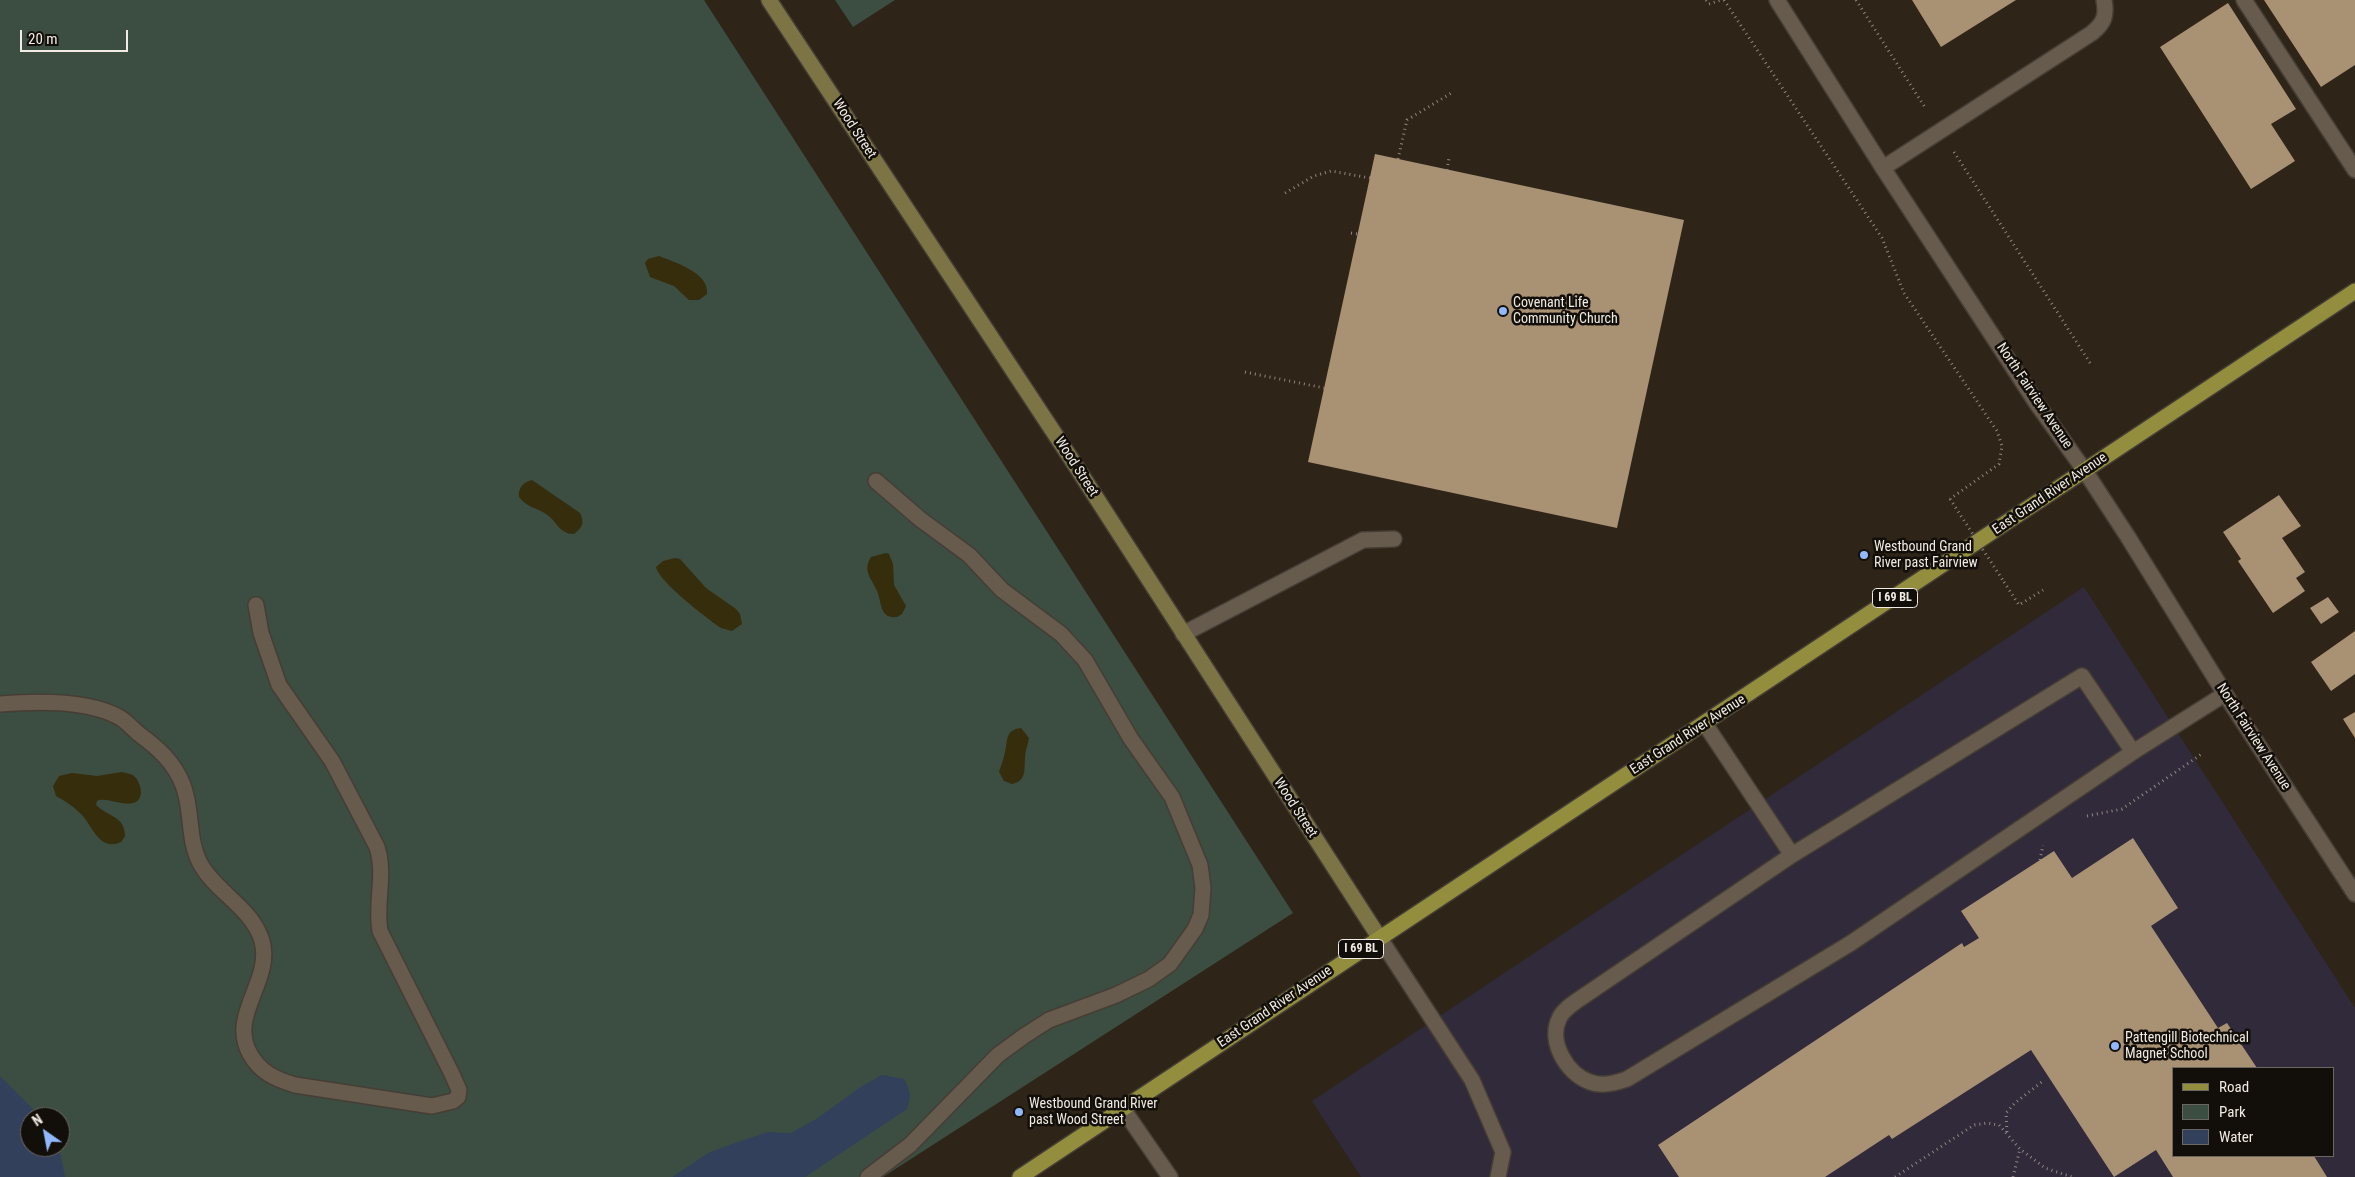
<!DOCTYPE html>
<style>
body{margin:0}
#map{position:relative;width:2355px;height:1177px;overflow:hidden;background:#2e2418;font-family:"Roboto Condensed",sans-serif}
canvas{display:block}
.legend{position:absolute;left:2172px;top:1067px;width:162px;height:90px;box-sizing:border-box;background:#120e09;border:1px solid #6b6660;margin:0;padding:6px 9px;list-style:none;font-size:15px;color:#f1ebe3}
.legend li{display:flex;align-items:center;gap:10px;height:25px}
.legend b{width:25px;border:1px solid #6b6660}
.north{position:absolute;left:20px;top:1107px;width:50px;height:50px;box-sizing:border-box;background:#120e09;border:1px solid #6b6660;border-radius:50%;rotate:327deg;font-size:14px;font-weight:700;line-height:20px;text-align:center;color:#f1ebe3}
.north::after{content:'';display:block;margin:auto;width:18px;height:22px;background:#91b8fd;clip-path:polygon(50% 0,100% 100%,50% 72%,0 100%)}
.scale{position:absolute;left:20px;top:30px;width:108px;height:22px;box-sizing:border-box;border:2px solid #f1ebe3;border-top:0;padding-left:6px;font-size:15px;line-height:18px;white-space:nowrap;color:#f1ebe3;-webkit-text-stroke:4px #120e09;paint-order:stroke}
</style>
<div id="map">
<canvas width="2355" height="1177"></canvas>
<ul class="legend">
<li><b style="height:6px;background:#938e3d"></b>Road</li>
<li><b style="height:14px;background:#3c4d41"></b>Park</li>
<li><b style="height:14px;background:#32405b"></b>Water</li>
</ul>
<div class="north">N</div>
<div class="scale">20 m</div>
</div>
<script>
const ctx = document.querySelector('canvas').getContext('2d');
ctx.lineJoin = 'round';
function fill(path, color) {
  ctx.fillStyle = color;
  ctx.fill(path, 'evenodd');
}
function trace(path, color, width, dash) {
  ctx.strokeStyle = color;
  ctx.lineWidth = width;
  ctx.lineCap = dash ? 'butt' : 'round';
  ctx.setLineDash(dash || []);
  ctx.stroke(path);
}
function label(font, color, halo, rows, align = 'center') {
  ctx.font = font + ' "Roboto Condensed",sans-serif';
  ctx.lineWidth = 5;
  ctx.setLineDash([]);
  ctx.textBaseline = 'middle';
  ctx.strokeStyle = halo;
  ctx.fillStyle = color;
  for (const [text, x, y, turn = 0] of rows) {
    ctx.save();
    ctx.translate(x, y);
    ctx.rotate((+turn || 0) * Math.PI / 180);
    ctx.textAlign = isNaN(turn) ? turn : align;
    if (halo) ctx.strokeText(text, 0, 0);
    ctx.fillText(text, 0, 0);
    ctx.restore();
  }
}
const education = new Path2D(`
 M2084 587 2355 1008V1177H1361L1312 1101ZM2174 1068H2334V1156H2174Z`);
const green = new Path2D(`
 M0 0H704L1293 913 883 1177H0ZM30 1117H60V1147H30Z
 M835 0H895L853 27Z`);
const sand = new Path2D(`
 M659 256C674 262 710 273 707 294L699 300H689L674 286 650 277 645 263 648 259Z
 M532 480 580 513C585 523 582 528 574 534 559 534 557 521 546 514 536 507 527 508 519 497 518 488 523 482 532 480Z
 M886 553 889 554 893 564 894 585 906 606 902 614 897 617C879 619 882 602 877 591 872 579 862 571 871 557Z
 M675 558 680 559 706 588 736 609 740 614 742 624 732 631 721 628C708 619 659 582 656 567L663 561Z
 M1021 728 1029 738C1028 745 1025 751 1025 758 1024 769 1027 781 1012 784L1004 781 999 772C1001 765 1004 759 1005 752 1008 740 1005 730 1021 728Z
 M122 772C128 774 132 773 136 778 139 782 141 788 141 793 138 815 107 795 97 801L96 805C108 817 125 816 125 836L121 842C99 852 93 826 81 814 73 806 65 801 56 796L53 786 59 776 72 773 97 776Z`);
const water = new Path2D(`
 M882 1075 904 1079C911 1090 911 1098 907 1109L805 1177H672L710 1152 741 1141 768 1132 791 1133 818 1118 859 1088Z
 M0 1076 41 1117H30V1147H59L65 1177H0Z`);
const building = new Path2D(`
 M1912 0H2016L1941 47Z
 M2264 0H2355V65L2321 87Z
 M2228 3 2296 109 2271 124 2295 161 2251 189 2160 47Z
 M1375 154 1684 220 1617 528 1308 462Z
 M2279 495 2301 526 2282 538 2305 572 2296 578 2305 591 2273 613 2238 561 2241 559 2223 532Z
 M2328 597 2339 612 2321 624 2310 608Z
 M2355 631V674L2331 691 2311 662Z
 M2355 712V738L2343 719Z
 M2133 838 2178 908 2151 926 2218 1028 2227 1023 2257 1068H2174V1156H2314L2327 1177H2173L2156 1150 2114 1177 2031 1050 1892 1139 1889 1135 1825 1177H1679L1658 1145 1962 943 1964 947 1979 938 1961 911 2054 851 2072 878Z`);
const path = new Path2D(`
 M1706 0 1709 4 1721 0
 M1724 0 1882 238 1904 293 1997 431 2002 446 1999 464 1950 499
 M1856 0 1926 109
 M1954 152 2092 366
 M1398 159 1407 120 1453 92
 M1447 170 1449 158
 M1285 193 1314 176 1331 171 1370 178
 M1351 233 1358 234
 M1245 372 1324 388
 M2004 582 2019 605 2043 590
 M2087 816 2122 809 2203 753
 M2040 860 2043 845
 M2007 1132 2006 1113 2015 1103 2043 1081
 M1895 1177 1974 1125 1987 1123 1999 1125 2020 1149 2045 1168 2072 1177
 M2013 1177 2020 1149`);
const lane = new Path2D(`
 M2244 0 2355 170
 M1883 168 2092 33C2104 23 2107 16 2104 0
 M1183 634 1363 540 1394 539
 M0 704C35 701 88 700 119 717 126 721 132 728 139 734 158 748 174 762 183 785 193 811 187 840 201 865 217 893 252 908 262 941 273 981 228 1015 250 1054 260 1072 275 1079 295 1085L432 1106 453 1101 458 1097 459 1090 452 1074 380 931C375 903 386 875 377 847L332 761 279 685 261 633 256 605
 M1705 724 1792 855
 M2133 752 2082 676 1792 855 1578 1000C1571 1005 1562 1011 1559 1019 1548 1042 1567 1074 1590 1082 1602 1087 1616 1083 1627 1079L1851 943 2133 752 2225 694
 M1379 937 1472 1080 1503 1152 1498 1177
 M1123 1109 1170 1177
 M868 1177 910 1145 998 1055 1024 1036 1049 1020 1116 995 1149 979 1170 964 1195 929 1201 915 1203 888 1200 865 1172 797 1131 739 1085 660 1061 634 1002 590 969 555 920 519 876 481`);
const street = new Path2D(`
 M1777 0 1883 168 2037 404 2085 471 2128 537 2225 694 2355 894`);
const secondary = new Path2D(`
 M769 0 1070 457 1379 937`);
const primary = new Path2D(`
 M1020 1177 2355 291`);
const pathBridge = new Path2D(`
 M1950 499 2004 582`);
const markers = [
 [1503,311,5,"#91b8fd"],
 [1864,555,5,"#91b8fd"],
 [2115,1046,5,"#91b8fd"],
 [1019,1112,5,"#91b8fd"]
];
const shields = [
 [1895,598,45],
 [1361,949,45]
];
const shieldNames = [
 ["I 69 BL",1895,598],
 ["I 69 BL",1361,949]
];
const streetNames = [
 ["Wood Street",854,129,57],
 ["North Fairview Avenue",2034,396,56],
 ["Wood Street",1076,467,57],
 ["East Grand River Avenue",2050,494,-34],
 ["East Grand River Avenue",1688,735,-33],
 ["North Fairview Avenue",2253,737,57],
 ["Wood Street",1295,808,57],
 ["East Grand River Avenue",1275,1007,-34]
];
const poiNames = [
 ["Covenant Life",1513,303],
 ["Community Church",1513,319],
 ["Westbound Grand",1874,547],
 ["River past Fairview",1874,563],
 ["Pattengill Biotechnical",2125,1038],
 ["Magnet School",2125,1054],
 ["Westbound Grand River",1029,1104],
 ["past Wood Street",1029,1120]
];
fill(education, '#302a3a');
fill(green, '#3c4d41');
fill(sand, '#352d0c');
fill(water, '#32405b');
fill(building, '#a99174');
trace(lane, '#463e35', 18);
trace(street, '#463e35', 18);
trace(secondary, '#463e35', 18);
trace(primary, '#463e35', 18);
trace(path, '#90887e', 3, [1, 4]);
trace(lane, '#675b4e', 15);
trace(street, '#675b4e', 15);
trace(secondary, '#7d7446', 15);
trace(primary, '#938e3d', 15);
trace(pathBridge, '#90887e', 3, [1, 4]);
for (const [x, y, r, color] of markers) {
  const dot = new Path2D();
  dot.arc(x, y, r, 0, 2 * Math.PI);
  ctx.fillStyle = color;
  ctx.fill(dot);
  trace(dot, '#120e09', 2);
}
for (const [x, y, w] of shields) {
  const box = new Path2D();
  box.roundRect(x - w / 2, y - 9.5, w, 19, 4);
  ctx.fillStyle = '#120e09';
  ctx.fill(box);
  trace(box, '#f1ebe3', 1);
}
label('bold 12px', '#f1ebe3', null, shieldNames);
label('14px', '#f1ebe3', '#120e09', streetNames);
label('14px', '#f1ebe3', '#120e09', poiNames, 'left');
</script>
